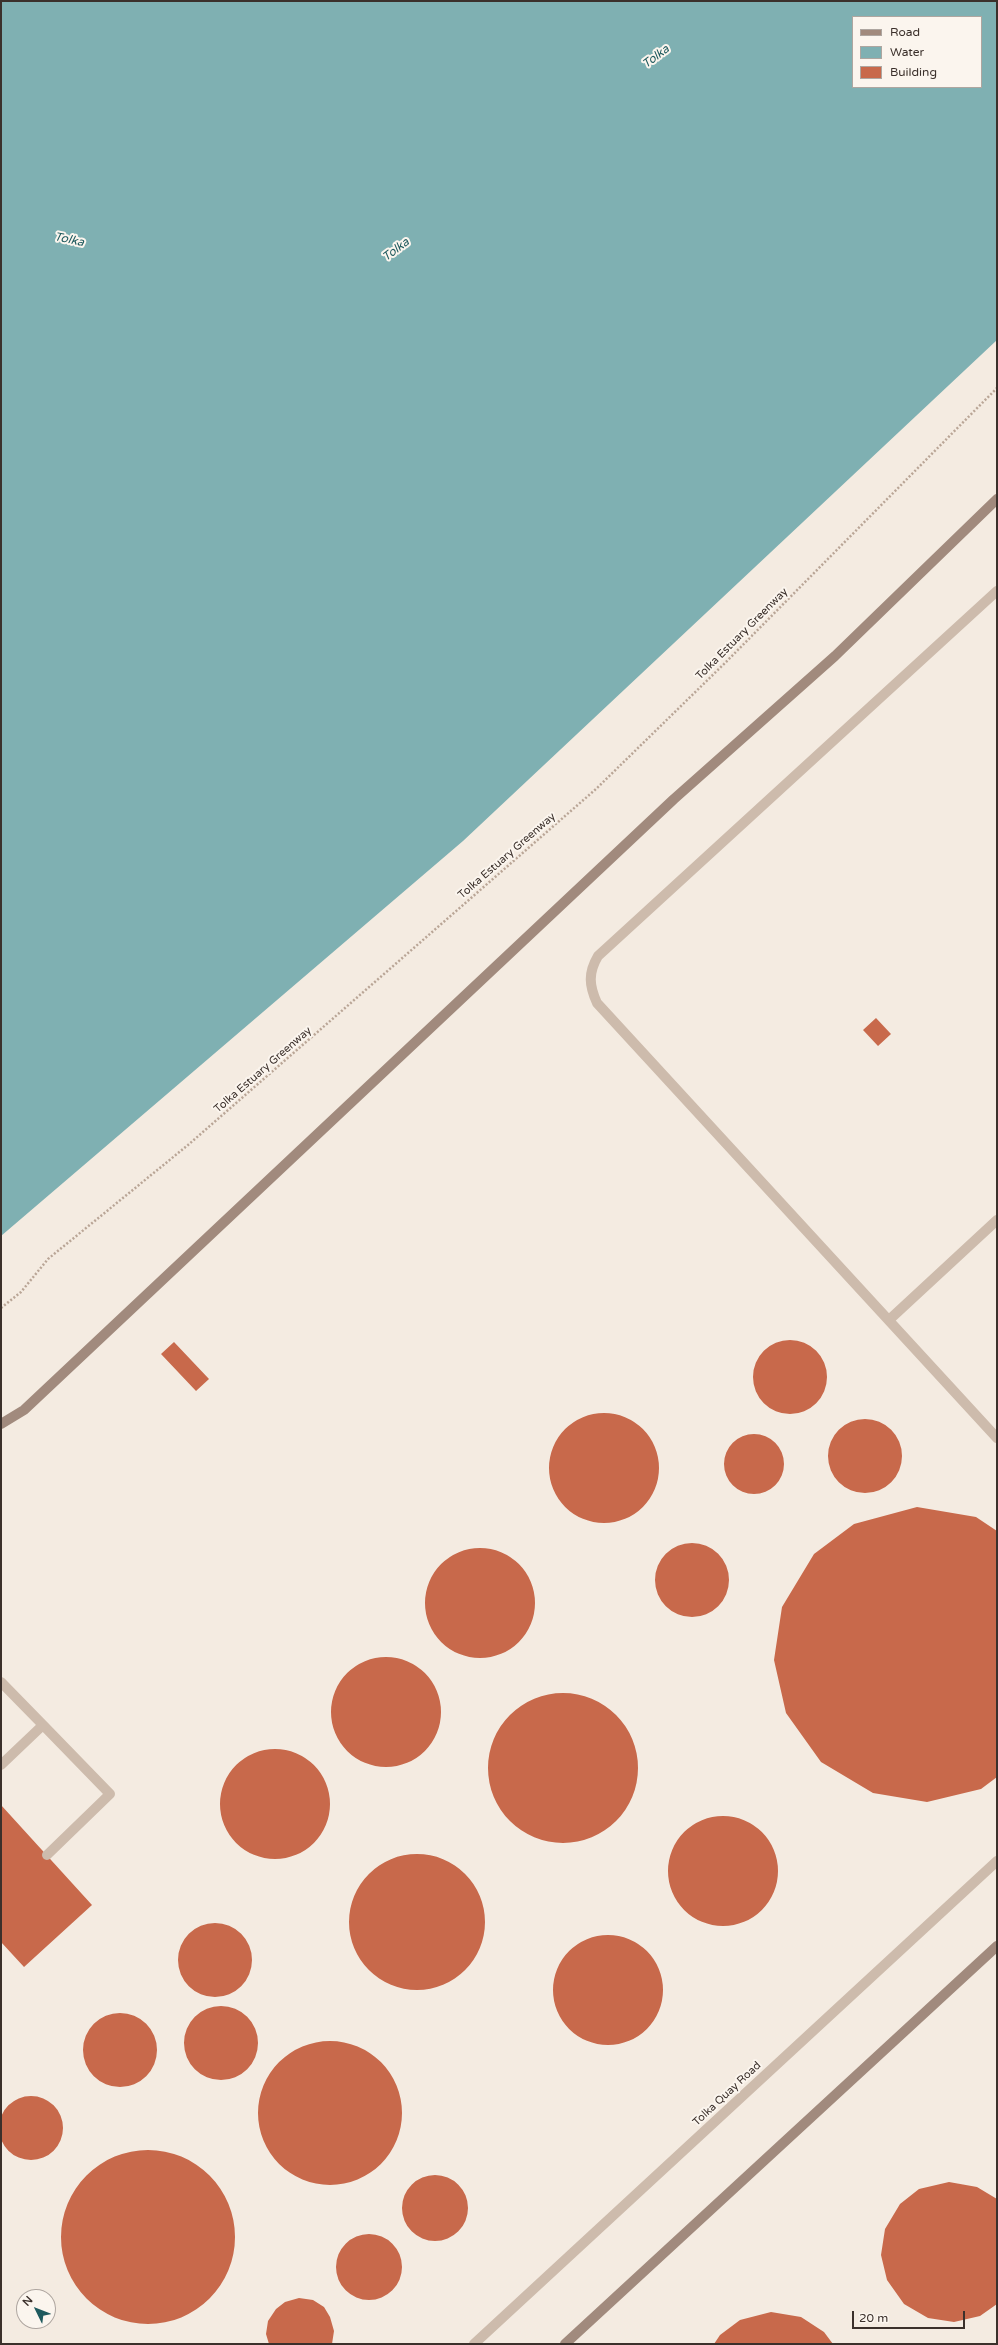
<!DOCTYPE html>
<style>
body{margin:0}
#map{position:relative;width:998px;height:2345px;overflow:hidden;background:#f4ebe1;font-family:"Varela Round",sans-serif}
canvas{display:block}
.frame{position:absolute;inset:0;border:2px solid #3b302b;pointer-events:none}
.legend{position:absolute;left:852px;top:16px;width:130px;height:72px;box-sizing:border-box;background:#fbf5ee;border:1px solid #aea6a0;margin:0;padding:5px 7px;list-style:none;font-size:12px;color:#3b302b}
.legend li{display:flex;align-items:center;gap:8px;height:20px}
.legend b{width:20px;border:1px solid #aea6a0}
.north{position:absolute;left:16px;top:2289px;width:40px;height:40px;box-sizing:border-box;background:#fbf5ee;border:1px solid #aea6a0;border-radius:50%;rotate:313deg;font-size:11px;font-weight:700;line-height:16px;text-align:center;color:#3b302b}
.north::after{content:'';display:block;margin:auto;width:14px;height:18px;background:#1f5a5e;clip-path:polygon(50% 0,100% 100%,50% 72%,0 100%)}
.scale{position:absolute;left:852px;top:2311px;width:113px;height:18px;box-sizing:border-box;border:2px solid #3b302b;border-top:0;padding-left:5px;font-size:12px;line-height:14px;white-space:nowrap;color:#3b302b;-webkit-text-stroke:3px #fbf5ee;paint-order:stroke}
</style>
<div id="map">
<canvas width="998" height="2345"></canvas>
<div class="frame"></div>
<ul class="legend">
<li><b style="height:5px;background:#a18a7d"></b>Road</li>
<li><b style="height:11px;background:#7fb0b2"></b>Water</li>
<li><b style="height:11px;background:#c8694b"></b>Building</li>
</ul>
<div class="north">N</div>
<div class="scale">20 m</div>
</div>
<script>
const ctx = document.querySelector('canvas').getContext('2d');
ctx.lineJoin = 'round';
function fill(path, color) {
  ctx.fillStyle = color;
  ctx.fill(path, 'evenodd');
}
function trace(path, color, width, dash) {
  ctx.strokeStyle = color;
  ctx.lineWidth = width;
  ctx.lineCap = dash ? 'butt' : 'round';
  ctx.setLineDash(dash || []);
  ctx.stroke(path);
}
function label(font, color, halo, rows, align = 'center') {
  ctx.font = font + ' "Varela Round",sans-serif';
  ctx.lineWidth = 4;
  ctx.setLineDash([]);
  ctx.textBaseline = 'middle';
  ctx.strokeStyle = halo;
  ctx.fillStyle = color;
  for (const [text, x, y, turn = 0] of rows) {
    ctx.save();
    ctx.translate(x, y);
    ctx.rotate((+turn || 0) * Math.PI / 180);
    ctx.textAlign = isNaN(turn) ? turn : align;
    if (halo) ctx.strokeText(text, 0, 0);
    ctx.fillText(text, 0, 0);
    ctx.restore();
  }
}
const water = new Path2D(`
 M1 1H997V340L463 841 1 1236ZM853 17H981V87H853Z`);
const building = new Path2D(`
 M876 1018 891 1034 878 1046 863 1030Z
 M753 1377a37 37 0 1 1 74 0a37 37 0 1 1-74 0Z
 M174 1342 209 1379 196 1391 161 1354Z
 M549 1468a55 55 0 1 1 110 0a55 55 0 1 1-110 0Z
 M828 1456a37 37 0 1 1 74 0a37 37 0 1 1-74 0Z
 M724 1464a30 30 0 1 1 60 0a30 30 0 1 1-60 0Z
 M917 1507 976 1517 997 1531V1777L981 1789 927 1802 873 1793 821 1762 786 1713 774 1660 782 1607 814 1554 854 1524Z
 M655 1580a37 37 0 1 1 74 0a37 37 0 1 1-74 0Z
 M425 1603a55 55 0 1 1 110 0a55 55 0 1 1-110 0Z
 M331 1712a55 55 0 1 1 110 0a55 55 0 1 1-110 0Z
 M488 1768a75 75 0 1 1 150 0a75 75 0 1 1-150 0Z
 M220 1804a55 55 0 1 1 110 0a55 55 0 1 1-110 0Z
 M1 1805 92 1905 24 1967 1 1942Z
 M668 1871a55 55 0 1 1 110 0a55 55 0 1 1-110 0Z
 M349 1922a68 68 0 1 1 136 0a68 68 0 1 1-136 0Z
 M178 1960a37 37 0 1 1 74 0a37 37 0 1 1-74 0Z
 M553 1990a55 55 0 1 1 110 0a55 55 0 1 1-110 0Z
 M184 2043a37 37 0 1 1 74 0a37 37 0 1 1-74 0Z
 M83 2050a37 37 0 1 1 74 0a37 37 0 1 1-74 0Z
 M258 2113a72 72 0 1 1 144 0a72 72 0 1 1-144 0Z
 M-1 2128a32 32 0 1 1 64 0a32 32 0 1 1-64 0Z
 M61 2237a87 87 0 1 1 174 0a87 87 0 1 1-174 0Z
 M402 2208a33 33 0 1 1 66 0a33 33 0 1 1-66 0Z
 M949 2182 977 2187 997 2199V2304L980 2316 954 2322 928 2318 904 2304 887 2280 881 2255 885 2229 900 2204 919 2189Z
 M336 2267a33 33 0 1 1 66 0a33 33 0 1 1-66 0Z
 M299 2298 313 2300 324 2307 330 2317 334 2331 332 2344H269L266 2334 268 2321 276 2309 285 2302Z
 M771 2312 801 2317 824 2332 833 2344H714L720 2335 740 2320Z`);
const path = new Path2D(`
 M1 1308 21 1292 48 1259 188 1145 596 789 725 663 997 388`);
const lane = new Path2D(`
 M997 591 598 956C588 973 589 985 597 1003L997 1438
 M889 1320 997 1220
 M1 1682 43 1725
 M1 1765 43 1725 110 1794 47 1855`);
const street = new Path2D(`
 M474 2344 997 1861`);
const secondary = new Path2D(`
 M1 1424 24 1410 674 799 835 656 997 499
 M565 2344 997 1946`);
const streetNames = [
 ["Tolka Estuary Greenway",742,634,-45],
 ["Tolka Estuary Greenway",507,856,-41],
 ["Tolka Estuary Greenway",263,1070,-41],
 ["Tolka Quay Road",727,2094,-43]
];
const waterNames = [
 ["Tolka",656,57,-37],
 ["Tolka",69,240,12],
 ["Tolka",396,250,-37]
];
fill(water, '#7fb0b2');
fill(building, '#c8694b');
trace(path, '#b9a596', 2.5, [2, 2]);
trace(lane, '#cdbbac', 10);
trace(street, '#cdbbac', 10);
trace(secondary, '#a18a7d', 10);
label('11px', '#3b302b', '#fbf5ee', streetNames);
label('italic 12px', '#1f5a5e', '#fbf5ee', waterNames);
</script>
